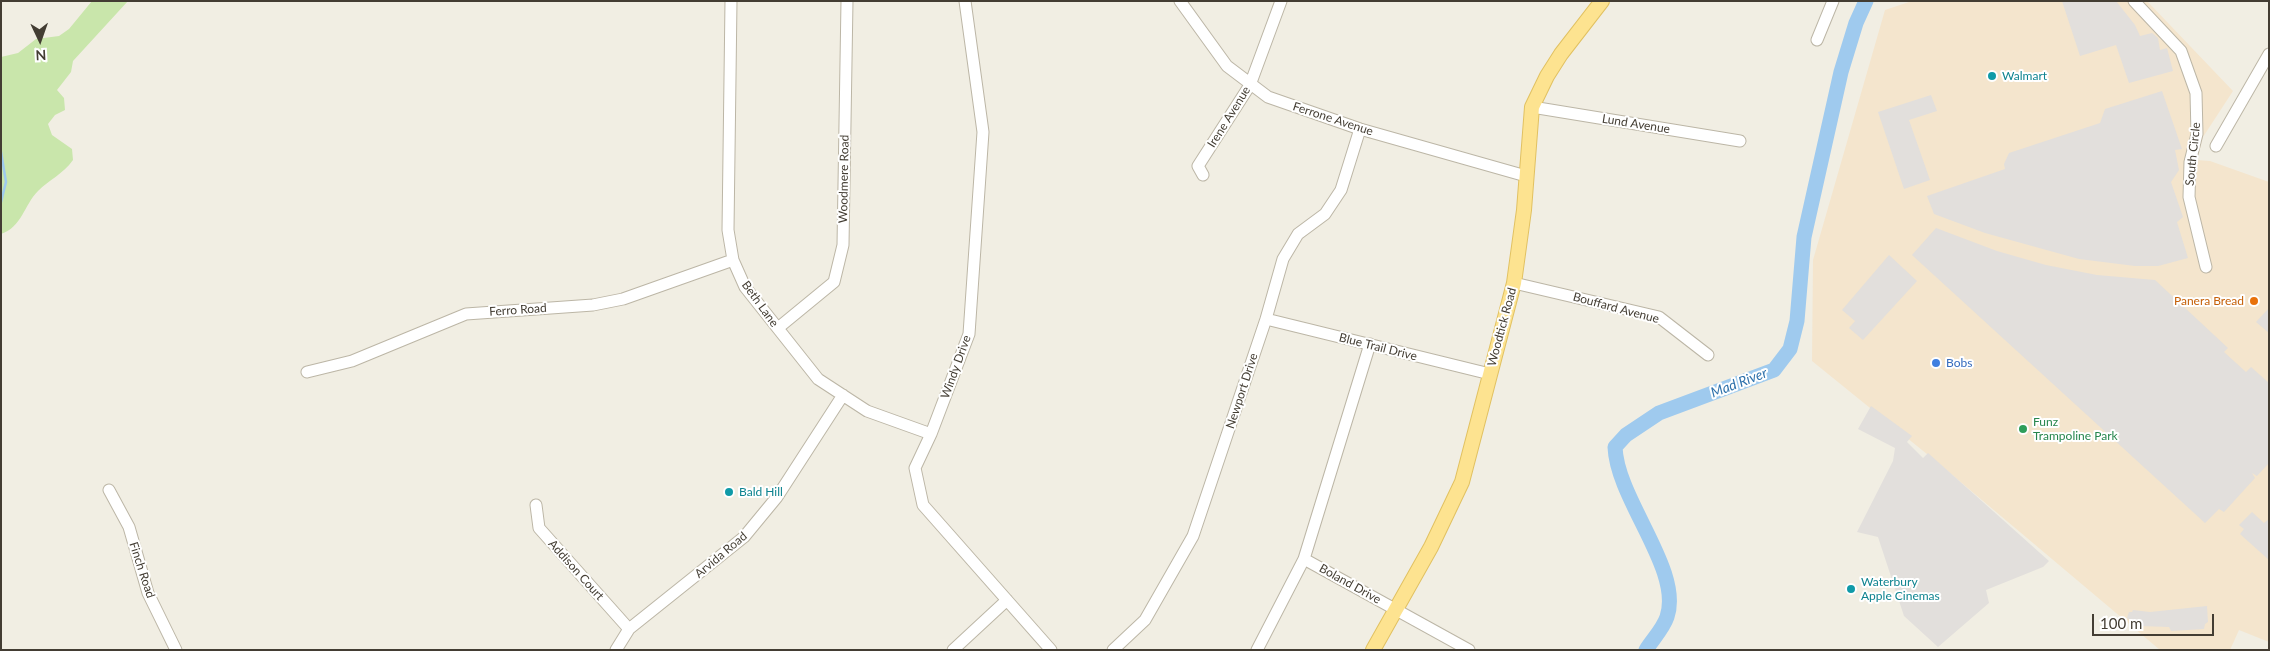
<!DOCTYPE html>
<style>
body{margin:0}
#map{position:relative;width:2270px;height:651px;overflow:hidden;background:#f1eee3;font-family:Lato,sans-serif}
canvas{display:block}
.frame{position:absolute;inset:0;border:2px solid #433d33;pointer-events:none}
.north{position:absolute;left:15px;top:15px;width:50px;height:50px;-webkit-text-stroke:4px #fff;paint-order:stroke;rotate:177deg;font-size:14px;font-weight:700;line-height:20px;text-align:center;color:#433d33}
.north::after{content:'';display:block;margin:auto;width:18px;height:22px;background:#433d33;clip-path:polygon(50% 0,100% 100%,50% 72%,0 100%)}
.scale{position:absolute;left:2092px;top:614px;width:122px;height:22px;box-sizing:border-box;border:2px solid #433d33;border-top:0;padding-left:6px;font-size:15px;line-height:18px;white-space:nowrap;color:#433d33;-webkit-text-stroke:4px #fff;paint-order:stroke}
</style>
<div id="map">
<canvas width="2270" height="651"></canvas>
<div class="frame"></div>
<div class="north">N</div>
<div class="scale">100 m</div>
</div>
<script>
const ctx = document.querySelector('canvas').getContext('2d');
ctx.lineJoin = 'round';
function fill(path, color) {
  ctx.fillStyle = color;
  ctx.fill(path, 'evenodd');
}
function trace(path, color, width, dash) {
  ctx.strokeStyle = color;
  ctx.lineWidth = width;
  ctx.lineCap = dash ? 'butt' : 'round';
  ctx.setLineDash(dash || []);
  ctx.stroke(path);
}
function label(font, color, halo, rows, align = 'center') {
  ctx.font = font + ' Lato,sans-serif';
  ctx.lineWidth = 4;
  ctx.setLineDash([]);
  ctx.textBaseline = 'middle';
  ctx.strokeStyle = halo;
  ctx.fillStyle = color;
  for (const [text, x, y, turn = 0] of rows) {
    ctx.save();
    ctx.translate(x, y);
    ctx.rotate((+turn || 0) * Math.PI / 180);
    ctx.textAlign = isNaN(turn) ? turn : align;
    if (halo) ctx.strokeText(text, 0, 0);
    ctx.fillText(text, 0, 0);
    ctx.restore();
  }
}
const commercial = new Path2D(`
 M1912 1H2147L2233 91 2203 137 2197 160 2210 161 2269 182V642L2239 630 2230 650H2160L1938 463 1812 361 1813 260 1885 10Z`);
const green = new Path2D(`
 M92 1H128L73 61 71 72 57 90 64 98 65 110 55 115 48 124 52 135 72 149 73 160C63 174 49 180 38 191 24 205 22 227 1 234V57L18 53 36 39 59 36 69 29Z`);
const parking = new Path2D(`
 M2062 1H2116L2135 25 2140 36 2152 33 2158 38 2160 50 2167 48 2173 71 2129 83 2116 45 2080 56Z
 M2162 91 2182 149 2175 150 2179 170 2171 182 2183 217 2177 222 2188 258 2158 266H2135L2079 259 1985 233 1934 214 1927 196 2005 169 2004 164 2009 153 2100 123 2105 109Z
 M1931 95 1937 111 1909 120 1930 180 1904 189 1878 112Z
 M1936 228 1997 251 2046 265 2097 275 2155 280 2228 348 2224 352 2246 372 2251 367 2269 383V463L2257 476 2252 473 2255 478 2224 512 2219 509 2205 523 1912 255Z
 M1889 255 1917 281 1863 340 1849 328 1855 321 1842 310Z
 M2269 308V333L2256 322Z
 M1871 406 1912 436 1907 442 1923 458 1928 453 2049 561 2043 567 1986 590 1989 603 1938 647 1904 616 1878 537 1857 532 1893 461 1895 448 1858 429Z
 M2252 512 2264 523 2269 519V560L2240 534 2244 529 2239 525Z
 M2207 606 2208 622 2205 624 2204 629 2171 631 2169 627 2139 626 2127 618 2129 612H2132L2133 610 2150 612Z`);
const stream = new Path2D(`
 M1 152 6 182 1 202`);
const river = new Path2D(`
 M1646 650C1652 640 1663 629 1667 617 1683 570 1617 500 1615 447L1626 435 1659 413 1774 370 1790 349 1797 321 1804 237 1841 72 1856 23 1866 1`);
const minor = new Path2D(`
 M731 1 728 230 733 260 745 287 818 379 867 411 931 434
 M965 1 983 132 969 334 931 434 915 468 923 505 1051 650
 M1180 1 1227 66 1268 97 1360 129 1526 176
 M2134 1 2181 51 2196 93 2197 134 2190 162 2189 197 2206 267
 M1817 40 1833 1
 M1532 107 1740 141
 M2216 146 2269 54
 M1203 175 1198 166 1250 85 1281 1
 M1514 283 1659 317 1708 355
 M1266 319 1490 374
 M778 328 834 282 843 245 847 1
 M307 372 352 361 466 314 593 305 623 299 733 260
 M109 490 129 527 148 593 176 650
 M536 505 539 528 629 629
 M1304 559 1469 650
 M616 650 629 629 744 537 777 497 843 395
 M953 650 1007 600
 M1113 650 1145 620 1193 536 1266 319 1283 259 1298 234 1325 214 1341 190 1360 129
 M1257 650 1304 559 1370 344`);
const major = new Path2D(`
 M1373 650 1431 547 1462 482 1514 283 1524 210 1532 107 1547 76 1561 54 1602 1`);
const markers = [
 [1992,76,5,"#0f9aa8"],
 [2254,301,5,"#e8710a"],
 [1936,363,5,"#3f7fe0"],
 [2023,429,5,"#2e9e5b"],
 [729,492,5,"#0f9aa8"],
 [1851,589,5,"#0f9aa8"]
];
const cultureNames = [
 ["Walmart",2002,76],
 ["Bald Hill",739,492],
 ["Waterbury",1861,582],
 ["Apple Cinemas",1861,596]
];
const streetNames = [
 ["Irene Avenue",1229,117,-58],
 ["Ferrone Avenue",1333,119,18],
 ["Lund Avenue",1636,124,9],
 ["South Circle",2193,154,-84],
 ["Woodmere Road",844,179,-89],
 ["Beth Lane",760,304,54],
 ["Bouffard Avenue",1616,308,15],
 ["Ferro Road",518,310,-4],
 ["Woodtick Road",1502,327,-75],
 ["Blue Trail Drive",1378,347,14],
 ["Windy Drive",956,367,-70],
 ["Newport Drive",1242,391,-72],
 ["Arvida Road",721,555,-40],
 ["Finch Road",142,570,72],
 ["Addison Court",576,570,48],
 ["Boland Drive",1350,584,29]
];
const foodNames = [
 ["Panera Bread",2244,301]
];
const shopNames = [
 ["Bobs",1946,363]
];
const leisureNames = [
 ["Funz",2033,422],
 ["Trampoline Park",2033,436]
];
const waterNames = [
 ["Mad River",1739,383,-21]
];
fill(commercial, '#f4e5cd');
fill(green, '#c9e6ab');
fill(parking, '#e2dfdc');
trace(stream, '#9fcaee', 2.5);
trace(river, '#9fcaee', 15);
trace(minor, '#bcb6a6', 13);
trace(major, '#e1c161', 16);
trace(minor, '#fff', 11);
trace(major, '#fde390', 14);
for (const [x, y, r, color] of markers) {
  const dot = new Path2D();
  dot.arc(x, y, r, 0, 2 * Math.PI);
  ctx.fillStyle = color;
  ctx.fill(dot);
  trace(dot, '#fff', 2);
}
label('12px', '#0d838f', '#fff', cultureNames, 'left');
label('12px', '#433d33', '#fff', streetNames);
label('12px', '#c56008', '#fff', foodNames, 'right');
label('12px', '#366cbe', '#fff', shopNames, 'left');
label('12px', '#27864d', '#fff', leisureNames, 'left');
label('italic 14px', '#2f72ac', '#fff', waterNames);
</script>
